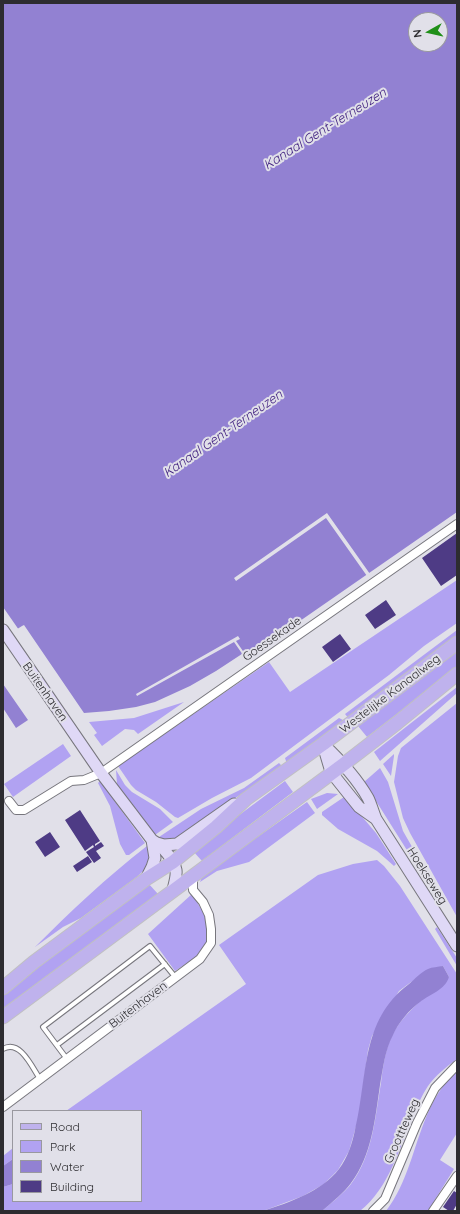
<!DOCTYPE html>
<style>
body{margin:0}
#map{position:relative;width:460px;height:1214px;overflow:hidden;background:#e1e0e9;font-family:Quicksand,sans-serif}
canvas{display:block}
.frame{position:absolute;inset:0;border:4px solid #2d2c30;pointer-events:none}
.legend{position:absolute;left:12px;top:1110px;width:130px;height:92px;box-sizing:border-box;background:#e1e0e9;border:1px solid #99989f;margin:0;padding:5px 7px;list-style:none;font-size:12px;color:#2d2c30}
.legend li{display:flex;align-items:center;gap:8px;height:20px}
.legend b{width:20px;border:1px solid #99989f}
.north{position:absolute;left:408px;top:12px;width:40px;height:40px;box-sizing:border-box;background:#e1e0e9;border:1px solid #99989f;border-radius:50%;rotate:262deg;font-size:11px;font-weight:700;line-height:16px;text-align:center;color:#2d2c30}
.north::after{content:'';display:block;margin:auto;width:14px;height:18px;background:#209019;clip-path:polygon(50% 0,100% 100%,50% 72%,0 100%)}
</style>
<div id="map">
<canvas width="460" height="1214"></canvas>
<div class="frame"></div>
<ul class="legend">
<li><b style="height:5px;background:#bfb2ed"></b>Road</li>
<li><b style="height:11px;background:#b1a2f2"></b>Park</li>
<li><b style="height:11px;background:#9281d2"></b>Water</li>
<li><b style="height:11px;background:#4e3b85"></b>Building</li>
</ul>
<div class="north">N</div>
</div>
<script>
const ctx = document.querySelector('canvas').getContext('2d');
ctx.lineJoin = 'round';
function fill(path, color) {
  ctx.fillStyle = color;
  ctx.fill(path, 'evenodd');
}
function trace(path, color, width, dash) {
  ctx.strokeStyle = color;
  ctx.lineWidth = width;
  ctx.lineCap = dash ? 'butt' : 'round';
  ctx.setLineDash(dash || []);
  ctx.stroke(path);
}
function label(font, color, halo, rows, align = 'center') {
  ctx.font = font + ' Quicksand,sans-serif';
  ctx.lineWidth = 4;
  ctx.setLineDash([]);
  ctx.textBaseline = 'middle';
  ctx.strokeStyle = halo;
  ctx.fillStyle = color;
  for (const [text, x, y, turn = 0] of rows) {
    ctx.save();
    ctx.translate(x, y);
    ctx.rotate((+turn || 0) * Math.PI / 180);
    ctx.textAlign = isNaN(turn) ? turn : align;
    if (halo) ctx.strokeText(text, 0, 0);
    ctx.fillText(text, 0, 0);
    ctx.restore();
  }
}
const green = new Path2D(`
 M457 580V623L424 646 389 675 251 778 212 798 178 818 175 817 156 802 136 790 131 785 118 766 269 662 290 692Z
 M457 630V637L349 719 345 714Z
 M457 651V668L367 737 358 726Z
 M457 687V693L380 761 374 752Z
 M184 702 138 734 134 730 125 729 102 746 94 735 97 733 89 722 134 718Z
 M457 703V917L410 833 403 818 394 782 398 756 401 748Z
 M339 718 345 721 287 764 285 758Z
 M63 744 71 756 13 797 4 784Z
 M394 754V756L391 776 383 764Z
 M279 763 283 767 214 812 176 840H165L159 837 201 809 244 788Z
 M380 768 388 782 403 831 415 852 410 855 364 782Z
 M116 770 125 785 132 792 160 809 173 822 155 835 117 784Z
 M100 781 145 843 129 855H126L120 844 110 806 98 783Z
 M285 781 293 792 202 861 192 850Z
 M327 793 338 794 317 809 311 799Z
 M344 797 364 819 376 833 396 864 394 866 377 851 338 829 322 815V812Z
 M307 802 315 813 249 862 217 871 200 882 202 877 216 866Z
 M147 846 150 855 149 862 148 866 137 877 81 918 63 927 35 947C70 912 107 877 147 846Z
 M377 860 384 866 400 886 457 974V1059C446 1067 436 1075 428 1086 422 1095 417 1106 413 1116 399 1149 389 1188 360 1211H322C332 1202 343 1194 351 1184 373 1155 375 1117 381 1083 383 1065 386 1045 395 1030 409 1008 430 993 449 977L443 966 411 982 399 991 372 1036 368 1050 359 1116 349 1151 338 1170 324 1184 303 1196 263 1211H3V1187L13 1184V1201H141V1111H66L246 984 219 945 318 875 353 864Z
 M148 883 158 894 3 1011V994Z
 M192 894 203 912 209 931 205 951 175 971 148 934Z
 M437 927 457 958V966L435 929Z
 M457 1069V1133L440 1160 454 1169 428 1211H386C408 1182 413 1148 427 1115 434 1098 444 1083 457 1069Z
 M13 1148V1159L3 1166V1156Z`);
const water = new Path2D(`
 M3 3H457V512L261 648 245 652 216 671 190 686 155 702 136 707 109 711 84 713 24 625 22 626 3 638ZM416 20H440V44H416Z
 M3 684 28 720 16 728 3 708Z
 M443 966 449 977C445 990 430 994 420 1002 410 1009 398 1023 393 1035 385 1050 383 1068 380 1085 375 1119 372 1155 351 1183 343 1194 332 1202 322 1211H263C290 1202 321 1192 339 1169 348 1157 352 1144 355 1130 368 1078 360 1020 409 984 415 979 421 972 428 969 432 967 438 967 443 966Z
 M13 1159V1184L3 1187V1166Z`);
const pier = new Path2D(`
 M327 513 370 574 367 576 326 518 236 581 234 578Z
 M3 607 19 630 3 640Z
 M238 636 240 639 236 641 245 654 243 655 234 642 137 696 136 694Z`);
const building = new Path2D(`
 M457 533V575L441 586 422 558Z
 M386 600 396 615 375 629 365 615Z
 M340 634 351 649 333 662 322 647Z
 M80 810 100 841 95 844V846L101 842 104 846 96 851 101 858 94 863 86 852 94 847 93 845 85 851 65 820Z
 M50 832 60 847 45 857 35 842Z
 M88 856 92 862 77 872 73 866Z
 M454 1191 457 1193V1204L453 1211H449L443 1207Z`);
const service = new Path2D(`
 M57 1045 165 964
 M3 1049C20 1039 32 1067 40 1079
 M67 1059 43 1027 150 946 176 978`);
const minor = new Path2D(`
 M9 801 16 810H24L71 781 84 780 101 773 457 524
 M3 1107 200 959 211 943V929L209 915 203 902 193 890V875
 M373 1211 385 1199 417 1123 435 1088 457 1065
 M433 1211 457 1176`);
const secondary = new Path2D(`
 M3 630 101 773 152 840C161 845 174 859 176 870 177 877 174 884 173 890
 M323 744C340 760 356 777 368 798 371 804 373 812 376 819L457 946
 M323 745 331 772 359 807 376 819
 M157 843 164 845 177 844 234 804
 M146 879 152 867 155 858 152 840`);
const primary = new Path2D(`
 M3 988 34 962 146 879 173 862 216 827 246 799 323 744 457 643
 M3 1017 344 764 397 723 457 674`);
const streetNames = [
 ["Goessekade",272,639,-35],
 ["Buitenhaven",45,692,55],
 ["Westelijke Kanaalweg",390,694,-37],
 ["Hoekseweg",427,876,58],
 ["Buitenhaven",138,1005,-37],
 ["Groottteweg",402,1131,-66]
];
const waterNames = [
 ["Kanaal Gent-Terneuzen",325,129,-32],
 ["Kanaal Gent-Terneuzen",223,434,-35]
];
fill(green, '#b1a2f2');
fill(water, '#9281d2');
fill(pier, '#e1e0e9');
fill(building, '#4e3b85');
trace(service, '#77767d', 6);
trace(minor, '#77767d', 10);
trace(secondary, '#77767d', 13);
trace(primary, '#c0c0c1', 15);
trace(service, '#fff', 4);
trace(minor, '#fff', 8);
trace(secondary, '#dfd8f6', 11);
trace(primary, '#bfb2ed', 13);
label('12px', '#2d2c30', '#e1e0e9', streetNames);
label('italic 13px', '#422281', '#e1e0e9', waterNames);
</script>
